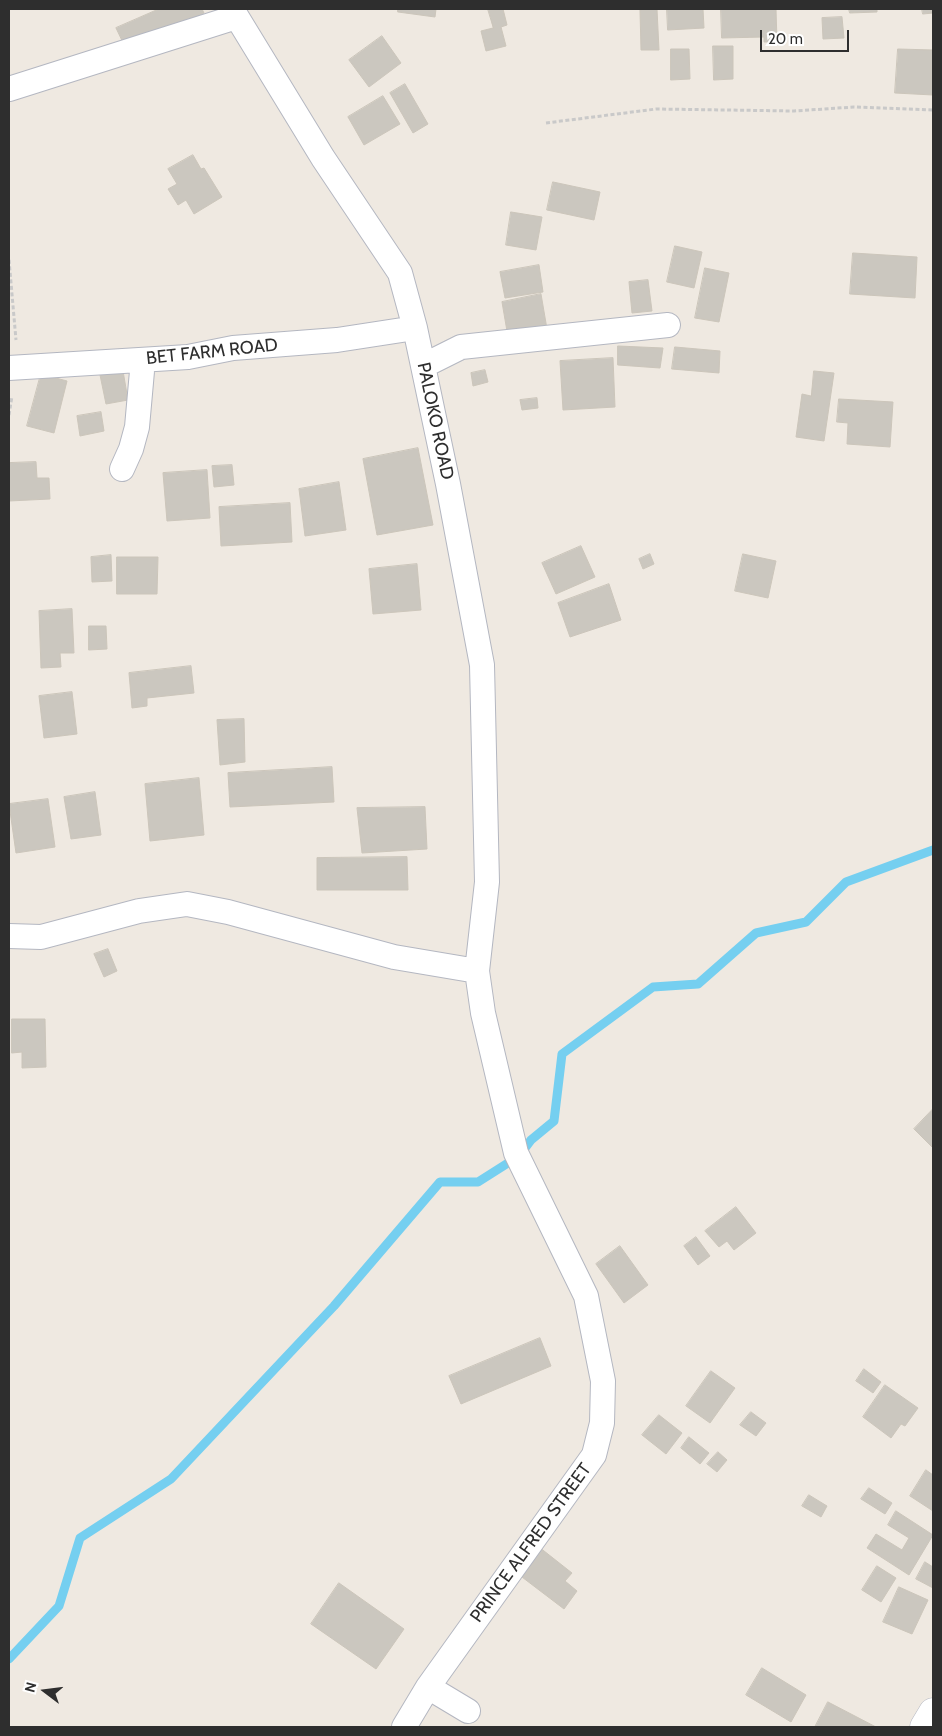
<!DOCTYPE html>
<style>
body{margin:0}
#map{position:relative;width:942px;height:1736px;overflow:hidden;background:#efe9e1;font-family:Cabin,sans-serif}
canvas{display:block}
.frame{position:absolute;inset:0;border:10px solid #2e2e2e;pointer-events:none}
.north{position:absolute;left:20px;top:1666px;width:50px;height:50px;-webkit-text-stroke:4px #fff;paint-order:stroke;rotate:285deg;font-size:14px;font-weight:700;line-height:20px;text-align:center;color:#2e2e2e}
.north::after{content:'';display:block;margin:auto;width:18px;height:22px;background:#2e2e2e;clip-path:polygon(50% 0,100% 100%,50% 72%,0 100%)}
.scale{position:absolute;left:760px;top:30px;width:89px;height:22px;box-sizing:border-box;border:2px solid #2e2e2e;border-top:0;padding-left:6px;font-size:15px;line-height:18px;white-space:nowrap;color:#2e2e2e;-webkit-text-stroke:4px #fff;paint-order:stroke}
</style>
<div id="map">
<canvas width="942" height="1736"></canvas>
<div class="frame"></div>
<div class="north">N</div>
<div class="scale">20 m</div>
</div>
<script>
const ctx = document.querySelector('canvas').getContext('2d');
ctx.lineJoin = 'round';
function trace(path, color, width, dash) {
  ctx.strokeStyle = color;
  ctx.lineWidth = width;
  ctx.lineCap = dash ? 'butt' : 'round';
  ctx.setLineDash(dash || []);
  ctx.stroke(path);
}
function fill(path, color) {
  ctx.fillStyle = color;
  ctx.fill(path, 'evenodd');
}
function label(font, color, halo, rows, align = 'center') {
  ctx.font = font + ' Cabin,sans-serif';
  ctx.lineWidth = 4;
  ctx.setLineDash([]);
  ctx.textBaseline = 'middle';
  ctx.strokeStyle = halo;
  ctx.fillStyle = color;
  for (const [text, x, y, turn = 0] of rows) {
    ctx.save();
    ctx.translate(x, y);
    ctx.rotate((+turn || 0) * Math.PI / 180);
    ctx.textAlign = isNaN(turn) ? turn : align;
    if (halo) ctx.strokeText(text, 0, 0);
    ctx.fillText(text, 0, 0);
    ctx.restore();
  }
}
const stream = new Path2D(`
 M9 1659 59 1606 80 1538 171 1479 334 1306 440 1182H478L519 1156 531 1140 554 1121 562 1054 653 987 698 984 756 933 806 922 846 882 933 850`);
const building = new Path2D(`
 M159 9H202L204 13 126 49 116 28Z
 M398 9H436L435 17 398 12Z
 M488 9H503L507 25 501 27 506 46 486 51 481 31 493 28Z
 M657 9 659 50H641L640 10Z
 M667 9H703L704 28 668 30Z
 M721 9H776L777 42H764V37L722 38Z
 M849 9H877V12L850 13Z
 M922 9H933V13L923 14Z
 M842 17 844 38 823 39 822 18Z
 M382 36 401 63 369 87 349 60Z
 M713 46H733V79L714 80Z
 M671 49H689L690 79 671 80Z
 M898 49 933 50V95L895 93Z
 M405 84 428 124 413 133 390 93Z
 M383 96 400 124 364 145 348 117Z
 M193 155 201 169 204 168 222 197 194 214 186 200 178 205 168 189 177 184 168 169Z
 M553 182 600 192 594 220 547 210Z
 M511 212 542 217 536 250 506 245Z
 M675 246 702 252 694 288 667 282Z
 M853 253 917 257 915 298 850 294Z
 M539 265 543 292 505 298 500 272Z
 M705 268 729 273 719 322 695 318Z
 M648 280 652 311 632 313 629 282Z
 M541 294 547 329 508 337 502 302Z
 M618 346 663 348 660 368 618 365Z
 M675 347 720 351 719 373 672 369Z
 M613 358 615 407 563 410 560 361Z
 M122 365 128 400 106 404 99 370Z
 M485 370 488 382 473 386 471 373Z
 M814 371 834 373 824 441 796 437 802 394 811 396Z
 M41 374 67 381 54 433 27 426Z
 M537 398 538 408 522 410 520 400Z
 M839 399 893 402 890 447 847 444 848 423 837 422Z
 M101 412 104 431 80 436 77 416Z
 M418 448 433 525 377 535 363 459Z
 M36 462 37 478H49L50 499 9 501V463Z
 M232 465 234 485 214 487 212 466Z
 M207 470 210 518 167 521 163 473Z
 M339 482 346 530 305 536 299 489Z
 M290 503 292 542 221 546 219 507Z
 M581 546 595 577 556 594 542 563Z
 M650 554 654 564 643 569 639 559Z
 M743 554 776 561 768 598 735 591Z
 M111 555 112 581 92 582 91 557Z
 M117 557H158L157 594H117Z
 M417 564 421 610 373 614 369 569Z
 M609 584 621 620 570 637 558 603Z
 M72 609 74 653H60L61 667 41 668 39 611Z
 M89 626H106L107 649 89 650Z
 M191 666 194 693 147 698V706L132 708 129 673Z
 M72 692 77 734 44 738 39 696Z
 M244 719 245 762 220 765 217 720Z
 M332 767 334 802 230 807 228 773Z
 M199 778 204 835 150 841 145 784Z
 M95 792 101 835 71 839 64 797Z
 M48 799 55 847 16 853 9 804Z
 M425 807 427 849 362 853 357 808Z
 M407 857 408 890H317V858Z
 M108 949 117 971 104 977 94 954Z
 M12 1019H45L46 1067 22 1068V1052L12 1053Z
 M933 1109V1148L914 1129Z
 M736 1207 756 1233 734 1250 727 1241 719 1247 705 1231Z
 M696 1237 710 1256 698 1265 684 1246Z
 M620 1246 648 1285 624 1303 596 1264Z
 M540 1338 551 1366 461 1404 449 1376Z
 M864 1369 881 1382 873 1393 856 1381Z
 M711 1371 735 1388 710 1423 686 1406Z
 M885 1385 918 1408 905 1426 901 1424 891 1438 863 1417Z
 M751 1412 766 1423 756 1436 740 1425Z
 M659 1415 682 1433 666 1454 642 1435Z
 M689 1437 709 1453 700 1464 681 1448Z
 M718 1452 727 1460 717 1472 707 1464Z
 M926 1470 933 1475V1511L910 1496Z
 M869 1488 892 1503 885 1514 861 1499Z
 M809 1495 827 1506 821 1517 802 1506Z
 M896 1511 933 1535 909 1575 867 1548 876 1534 902 1550 909 1538 888 1525Z
 M539 1547 572 1573 565 1581 577 1591 564 1609 518 1574Z
 M925 1562 933 1567V1588L916 1579Z
 M877 1566 896 1578 881 1602 862 1590Z
 M339 1583 404 1629 376 1669 311 1624Z
 M899 1587 928 1600 912 1634 883 1622Z
 M762 1668 806 1695 791 1722 746 1695Z
 M828 1702 876 1727H815Z`);
const path = new Path2D(`
 M546 123 656 109 794 111 854 107 933 110
 M9 260 16 340
 M9 415 12 396`);
const street = new Path2D(`
 M232 9 323 158 400 273 415 328 448 484 482 665 487 882 477 971 483 1013 516 1153 586 1296 603 1381 602 1423 594 1455 428 1687 404 1727
 M9 89 236 17
 M423 366 461 347 668 325
 M9 368 188 357 233 348 337 340 415 328
 M122 469 131 449 137 427 143 360
 M9 936 41 937 139 911 187 904 228 912 394 957 477 971
 M428 1687 468 1711`);
const secondary = new Path2D(`
 M924 1727 933 1712`);
const streetNames = [
 ["BET FARM ROAD",212,352,-6],
 ["PALOKO ROAD",435,421,78],
 ["PRINCE ALFRED STREET",531,1543,-54]
];
trace(stream, '#75cff0', 9);
fill(building, '#cbc7bf');
trace(building, '#cbc5ba', 1);
trace(street, '#b4b7c1', 26);
trace(secondary, '#b4b7c1', 29);
trace(path, '#c9c9c9', 3, [4, 2.5]);
trace(street, '#fff', 24);
trace(secondary, '#fff', 28);
label('18px', '#2e2e2e', '#fff', streetNames);
</script>
